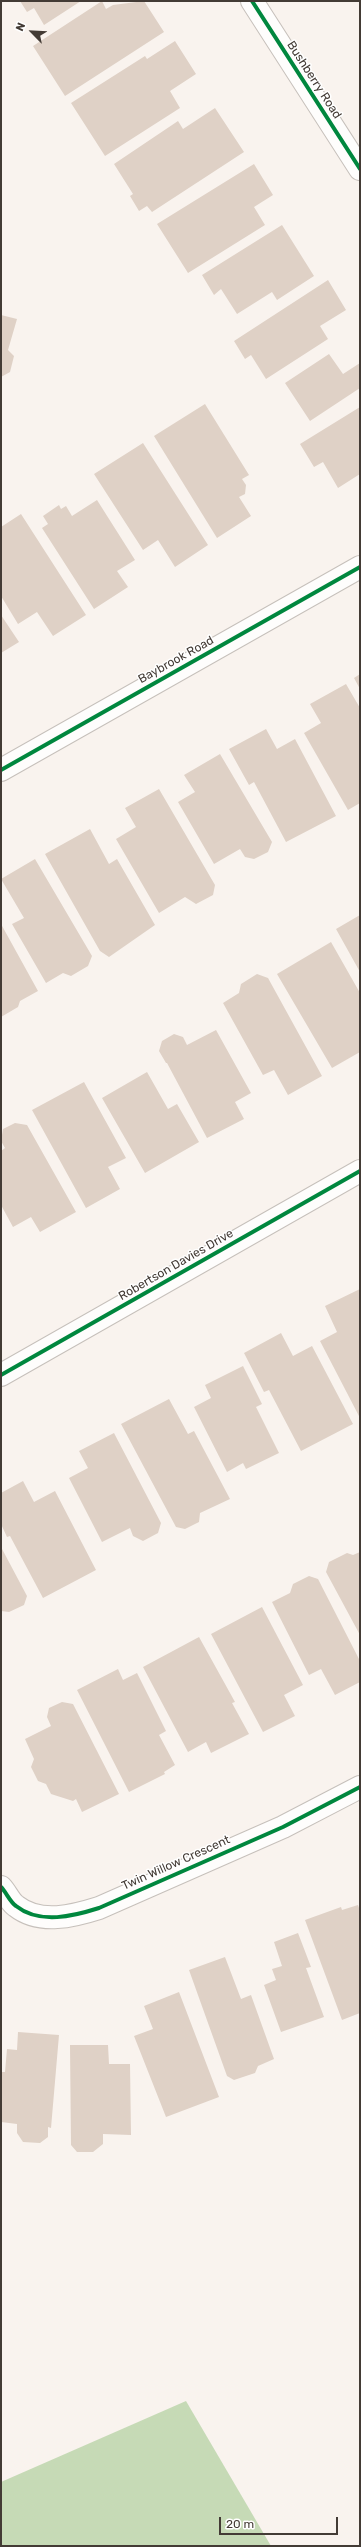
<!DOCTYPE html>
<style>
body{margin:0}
#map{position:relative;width:361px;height:2547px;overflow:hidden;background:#f9f3ee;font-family:Rubik,sans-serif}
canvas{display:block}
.frame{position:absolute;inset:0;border:2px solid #433b35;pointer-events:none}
.north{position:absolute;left:12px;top:12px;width:40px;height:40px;-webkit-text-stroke:3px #fff;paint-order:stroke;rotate:294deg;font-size:11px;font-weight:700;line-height:16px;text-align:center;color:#433b35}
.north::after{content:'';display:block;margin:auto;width:14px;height:18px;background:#433b35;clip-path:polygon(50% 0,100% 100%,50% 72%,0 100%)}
.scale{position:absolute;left:219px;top:2517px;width:119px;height:18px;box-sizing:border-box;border:2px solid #433b35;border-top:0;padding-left:5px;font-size:12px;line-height:14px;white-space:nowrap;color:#433b35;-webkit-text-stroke:3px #fff;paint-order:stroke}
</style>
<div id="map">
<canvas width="361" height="2547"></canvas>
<div class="frame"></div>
<div class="north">N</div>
<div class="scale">20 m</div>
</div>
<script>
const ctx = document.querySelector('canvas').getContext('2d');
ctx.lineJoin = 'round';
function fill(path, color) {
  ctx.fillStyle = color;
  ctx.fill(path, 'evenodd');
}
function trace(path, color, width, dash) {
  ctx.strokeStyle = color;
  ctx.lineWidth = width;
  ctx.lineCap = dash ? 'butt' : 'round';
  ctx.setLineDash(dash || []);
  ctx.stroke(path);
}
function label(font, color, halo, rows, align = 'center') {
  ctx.font = font + ' Rubik,sans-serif';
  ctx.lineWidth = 3;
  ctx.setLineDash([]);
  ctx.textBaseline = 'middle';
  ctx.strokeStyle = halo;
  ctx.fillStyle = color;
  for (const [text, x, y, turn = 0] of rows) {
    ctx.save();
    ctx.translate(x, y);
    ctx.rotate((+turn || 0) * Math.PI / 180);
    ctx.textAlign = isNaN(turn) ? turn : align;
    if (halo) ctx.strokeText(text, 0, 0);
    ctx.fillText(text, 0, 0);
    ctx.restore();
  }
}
const forest = new Path2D(`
 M186 2401 271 2546H1V2482Z`);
const building = new Path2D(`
 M20 1H81L44 25 34 8 27 12Z
 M102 1 106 9 113 5 144 1 164 32 65 96 33 46Z
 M175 41 196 74 170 91 180 108 105 156 71 103 145 56 147 59Z
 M215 108 244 152 152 212 147 206 139 211 130 196 133 194 114 164 178 121 183 129Z
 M254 164 273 195 254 207 265 225 188 273 157 224Z
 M282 225 314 276 277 300 272 292 237 314 221 289 214 295 202 275Z
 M328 280 346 310 320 326 328 339 266 379 251 355 245 359 234 341Z
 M1 315 17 319 8 350 14 356 10 372 1 377Z
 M329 354 343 374 360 363V388L310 421 285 383Z
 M205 404 249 475 242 479 246 485 245 494 239 497 251 516 217 538 154 436Z
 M360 407V474L338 488 323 462 314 467 300 444Z
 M143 443 208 545 175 567 158 540 143 550 94 474Z
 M97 500 135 560 117 571 128 587 94 609 42 528 48 524 43 516 59 505 61 509 66 506 72 516Z
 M21 514 86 615 53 636 37 612 18 624 1 596V527Z
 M1 615 19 642 1 653Z
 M360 674V689L354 678Z
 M346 684 360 708V803L348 810 304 733 321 723 310 704Z
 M266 729 277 749 295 739 336 816 286 842 254 782 249 785 229 749Z
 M220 754 272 842 268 852 254 859 245 857 240 849 214 864 178 802 195 792 184 775Z
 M159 789 215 885 213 895 196 904 185 897 159 913 116 839 136 827 125 808Z
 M90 829 109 864 117 859 155 925 109 957 100 951 45 854Z
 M35 859 92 956 88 966 71 976 63 973 46 983 12 924 24 918 1 879Z
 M360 915V972L336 929Z
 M1 924 38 991 20 1001 18 1007 1 1017Z
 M331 942 360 993V1052L332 1068 277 974Z
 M257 974 268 978 322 1076 288 1095 274 1070 263 1075 223 1003 239 993 241 984Z
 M216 1030 251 1093 235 1102 244 1119 207 1138 167 1063H166L159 1051 162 1041 174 1034 183 1037 187 1045Z
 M147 1072 168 1109 177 1104 199 1142 145 1173 102 1098Z
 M84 1082 126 1158 108 1167 120 1189 86 1208 32 1110Z
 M15 1123 27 1125 76 1212 40 1232 31 1217 13 1227 1 1205V1151L5 1148 1 1141 3 1129Z
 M360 1289V1418L320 1341 337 1332 325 1306Z
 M281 1333 293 1356 312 1346 353 1424 301 1451 269 1390 264 1392 244 1353Z
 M243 1366 262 1404 256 1407 279 1453 246 1469 243 1463 227 1472 194 1407 211 1398 205 1385Z
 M169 1399 188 1434 194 1431 230 1499 200 1513 199 1522 185 1529 176 1527 121 1424Z
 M114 1433 161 1523 158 1533 143 1541 133 1536 130 1528 102 1542 69 1478 88 1468 79 1451Z
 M23 1481 34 1502 55 1491 96 1570 43 1598 10 1536 7 1537 1 1524V1493Z
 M1 1547 27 1596 24 1605 9 1612 1 1611Z
 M360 1552V1635L326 1572 329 1562 347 1553 353 1555Z
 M309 1576 318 1579 360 1661V1682L335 1695 321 1669 309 1675 272 1602 290 1593 293 1584Z
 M262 1607 303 1685 284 1695 295 1716 263 1732 211 1634Z
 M199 1637 235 1702 232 1703 249 1734 211 1753 206 1742 188 1752 143 1667Z
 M118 1669 123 1680 137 1673 166 1731 159 1735 175 1765 164 1772 165 1774 129 1792 77 1690Z
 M62 1702 73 1704 119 1794 82 1812 76 1799 73 1801 51 1794 46 1784 38 1781 31 1767 34 1759 25 1739 51 1726 47 1717 49 1708Z
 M358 1905 360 1911V2013L342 2020 305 1920 341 1907 342 1910Z
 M298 1933 311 1967 306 1968 324 2017 281 2032 264 1985 276 1980 272 1969 282 1966 274 1942Z
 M225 1957 241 1999 251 1995 274 2059 258 2066 255 2073 234 2080 227 2076 189 1970Z
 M179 1992 219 2097 166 2117 134 2036 153 2029 144 2006Z
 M18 2032 59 2035 51 2128 48 2127V2137L40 2143 23 2142 17 2133V2124L1 2122V2072H5L7 2049 17 2050Z
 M70 2045H108L109 2064H130L131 2135 103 2134V2144L93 2152H77L71 2145Z`);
const minor = new Path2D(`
 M252 1 360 169
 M1 770 360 567
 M1 1375 360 1171
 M1 1887C6 1892 10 1902 16 1906 40 1925 74 1916 99 1908L283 1827 360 1787`);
const cycleway = new Path2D(`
 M252 1 360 169
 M1 770 360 567
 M1 1375 360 1171
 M1 1887C6 1892 10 1902 16 1906 40 1925 74 1916 99 1908L283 1827 360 1787`);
const streetNames = [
 ["Bushberry Road",314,80,57],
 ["Baybrook Road",176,660,-29],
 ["Robertson Davies Drive",176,1265,-30],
 ["Twin Willow Crescent",176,1863,-24]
];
fill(forest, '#c6dab6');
fill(building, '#dfd1c6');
trace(minor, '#c6c0bb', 24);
trace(minor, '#fefdfc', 22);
trace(cycleway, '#00873e', 4);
label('12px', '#433b35', '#fff', streetNames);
</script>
